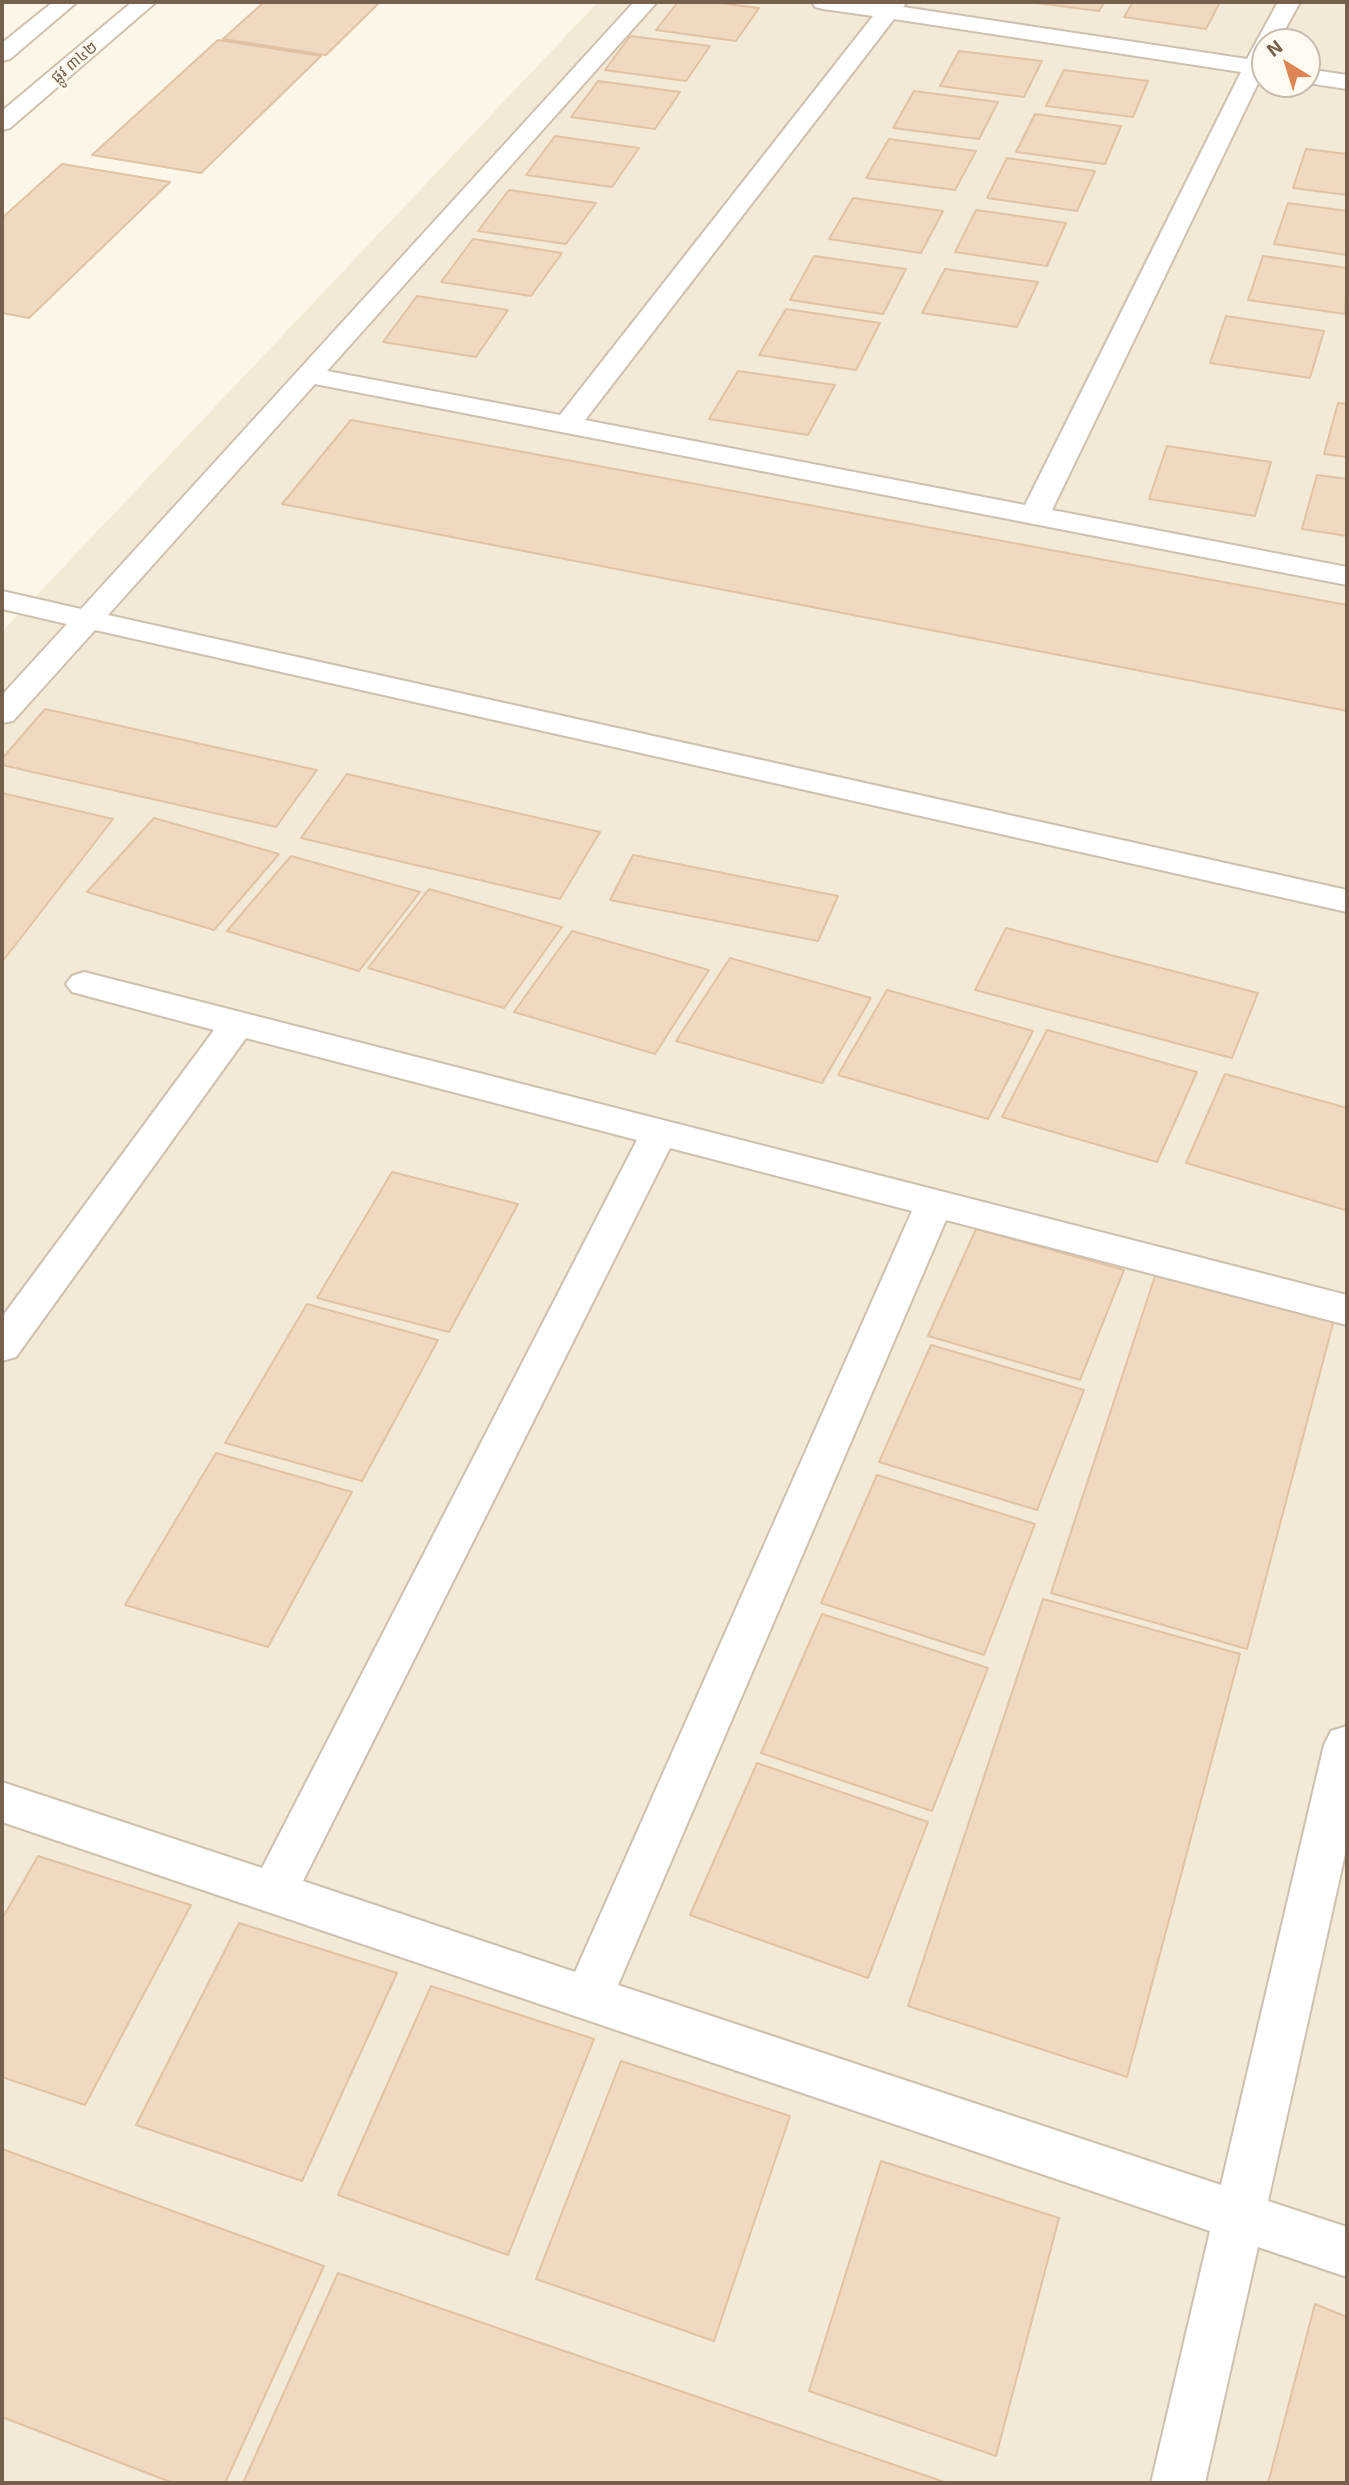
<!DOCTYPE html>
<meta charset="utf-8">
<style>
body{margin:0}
#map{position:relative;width:1349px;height:2485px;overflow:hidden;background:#fbf6e8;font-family:"Exo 2",sans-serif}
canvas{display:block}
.frame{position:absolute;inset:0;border:4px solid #74604d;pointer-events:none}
.north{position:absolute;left:1251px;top:28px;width:70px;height:70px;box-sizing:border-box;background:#fefaef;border:2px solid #c7bcae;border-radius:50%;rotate:322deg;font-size:19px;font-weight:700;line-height:28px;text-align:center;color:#74604d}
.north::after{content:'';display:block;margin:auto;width:24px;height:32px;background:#de8555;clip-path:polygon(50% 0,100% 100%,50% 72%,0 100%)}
</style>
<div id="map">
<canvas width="1349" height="2485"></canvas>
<div class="frame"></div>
<div class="north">N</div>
</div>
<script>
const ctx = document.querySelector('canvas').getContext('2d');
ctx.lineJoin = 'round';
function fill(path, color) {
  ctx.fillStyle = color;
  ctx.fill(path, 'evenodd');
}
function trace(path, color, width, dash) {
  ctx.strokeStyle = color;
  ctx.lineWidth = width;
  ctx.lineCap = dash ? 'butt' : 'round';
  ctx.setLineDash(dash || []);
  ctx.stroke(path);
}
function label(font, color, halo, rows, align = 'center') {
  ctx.font = font + ' "Exo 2","Noto Sans Khmer",sans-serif';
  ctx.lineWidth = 5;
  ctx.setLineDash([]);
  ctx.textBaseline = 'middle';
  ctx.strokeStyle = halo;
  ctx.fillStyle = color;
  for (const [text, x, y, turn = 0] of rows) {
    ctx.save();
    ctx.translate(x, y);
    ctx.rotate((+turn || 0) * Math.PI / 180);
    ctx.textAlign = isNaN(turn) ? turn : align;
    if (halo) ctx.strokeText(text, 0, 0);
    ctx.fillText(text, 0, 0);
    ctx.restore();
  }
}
const residential = new Path2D(`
 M598 2H1347V2483H2V632ZM1265 42H1307V84H1265Z`);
const building = new Path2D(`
 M264 2H380L326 55 223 39Z
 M678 2H711L759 8 736 41 656 30Z
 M1029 2H1104L1099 11Z
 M1133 2H1220L1206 29 1124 17Z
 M630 36 710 46 686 81 605 70Z
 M218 40 321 56 201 173 92 155Z
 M959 51 1042 61 1024 97 940 86Z
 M1064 70 1148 81 1133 117 1046 106Z
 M598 81 680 92 655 129 571 117Z
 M914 91 998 102 979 139 893 128Z
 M1035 114 1121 126 1105 164 1016 152Z
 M555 136 639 148 612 187 526 175Z
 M889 139 976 151 955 190 866 178Z
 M1306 149 1347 154V195L1293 188Z
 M1007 158 1095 171 1077 211 987 198Z
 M62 164 170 182 29 318 2 313V218Z
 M509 190 596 203 566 244 478 231Z
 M853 198 943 211 921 253 829 239Z
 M1288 203 1347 211V255L1274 244Z
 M976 210 1066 223 1047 266 955 252Z
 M473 239 562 253 531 296 441 282Z
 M814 256 906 269 883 314 790 300Z
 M1263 256 1347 268 1345 314 1248 300Z
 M945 269 1038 282 1017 327 922 313Z
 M417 296 508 310 476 357 383 342Z
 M786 309 880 323 856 370 759 355Z
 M1226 316 1324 331 1310 378 1210 363Z
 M738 371 835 385 808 435 709 419Z
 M1338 403 1347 404V457L1324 454Z
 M351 420 1347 605V711L282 504Z
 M1167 446 1271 462 1255 516 1149 499Z
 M1317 475 1347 479V536L1302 529Z
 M45 709 317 770 276 827 2 765V759Z
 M347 774 600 832 560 899 301 838Z
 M2 793 113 819 2 962Z
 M154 818 279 854 214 930 87 892Z
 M633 855 838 896 818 941 610 900Z
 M291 856 420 892 359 971 227 931Z
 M429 889 562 927 504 1008 368 968Z
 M1006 928 1258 993 1232 1058 975 990Z
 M572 931 709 970 655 1054 514 1012Z
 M730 958 871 998 822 1083 676 1041Z
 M887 990 1033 1031 988 1119 838 1075Z
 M1047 1030 1197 1072 1157 1162 1002 1117Z
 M1225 1074 1347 1108V1204L1345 1210 1186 1163Z
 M392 1172 518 1204 449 1332 317 1298Z
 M976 1229 1124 1270 1080 1380 928 1336Z
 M1158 1267 1336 1312 1247 1649 1051 1593Z
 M307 1304 438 1340 362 1481 225 1443Z
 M931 1345 1084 1390 1037 1510 879 1462Z
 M216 1453 352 1492 268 1647 125 1605Z
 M877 1475 1035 1524 984 1655 821 1603Z
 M1043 1599 1240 1654 1127 2077 908 2006Z
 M822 1614 988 1668 932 1811 761 1753Z
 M757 1763 928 1822 868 1978 690 1915Z
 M38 1856 191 1905 85 2105 2 2077V1919Z
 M239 1923 397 1973 302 2181 136 2125Z
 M431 1986 594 2039 508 2255 338 2195Z
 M621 2061 790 2116 714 2341 536 2279Z
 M2 2149 324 2266 225 2483H173L2 2417Z
 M881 2161 1059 2218 996 2456 809 2391Z
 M338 2273 947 2483H243Z
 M1315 2304 1347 2317V2483H1268Z`);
const street = new Path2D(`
 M634 2H657L327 371 560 415 873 16 823 9 815 7 812 2 883 4 885 2H907L903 7 1247 59 1278 2H1300L1278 42H1265V76L1262 75 1052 510 1347 567V585L315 384 108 615 1347 890V912L95 630 13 721 2 723V695L67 624 2 609V591L81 609ZM894 19 1241 72 1025 505 585 420Z
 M1307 69 1347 75V89L1307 83Z
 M84 972 1347 1295V1325L946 1220 618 1985 1221 2185 1324 1745 1331 1731 1347 1726V1845L1268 2201 1347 2227V2277L1258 2247 1205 2483H1151L1210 2231 2 1822V1782L262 1868 637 1140 246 1038 16 1357 2 1361V1317L214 1030 72 992 66 984 72 976ZM670 1148 912 1211 575 1972 303 1881Z`);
const secondary = new Path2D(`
 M53 2H77L10 59 2 61V43Z
 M132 2H156L10 128 2 130V111Z`);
const farStreetnames = [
 ["ផ្លូវ ៣៤២",74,62,-40]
];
fill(residential, '#f3e9d7');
fill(building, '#efdac1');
trace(building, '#e1c3a3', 2);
trace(street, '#cdc0af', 4);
trace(secondary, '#cfc1ac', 4);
fill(street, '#fff');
fill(secondary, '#fff');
label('16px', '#74604d', '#fefaef', farStreetnames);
</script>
